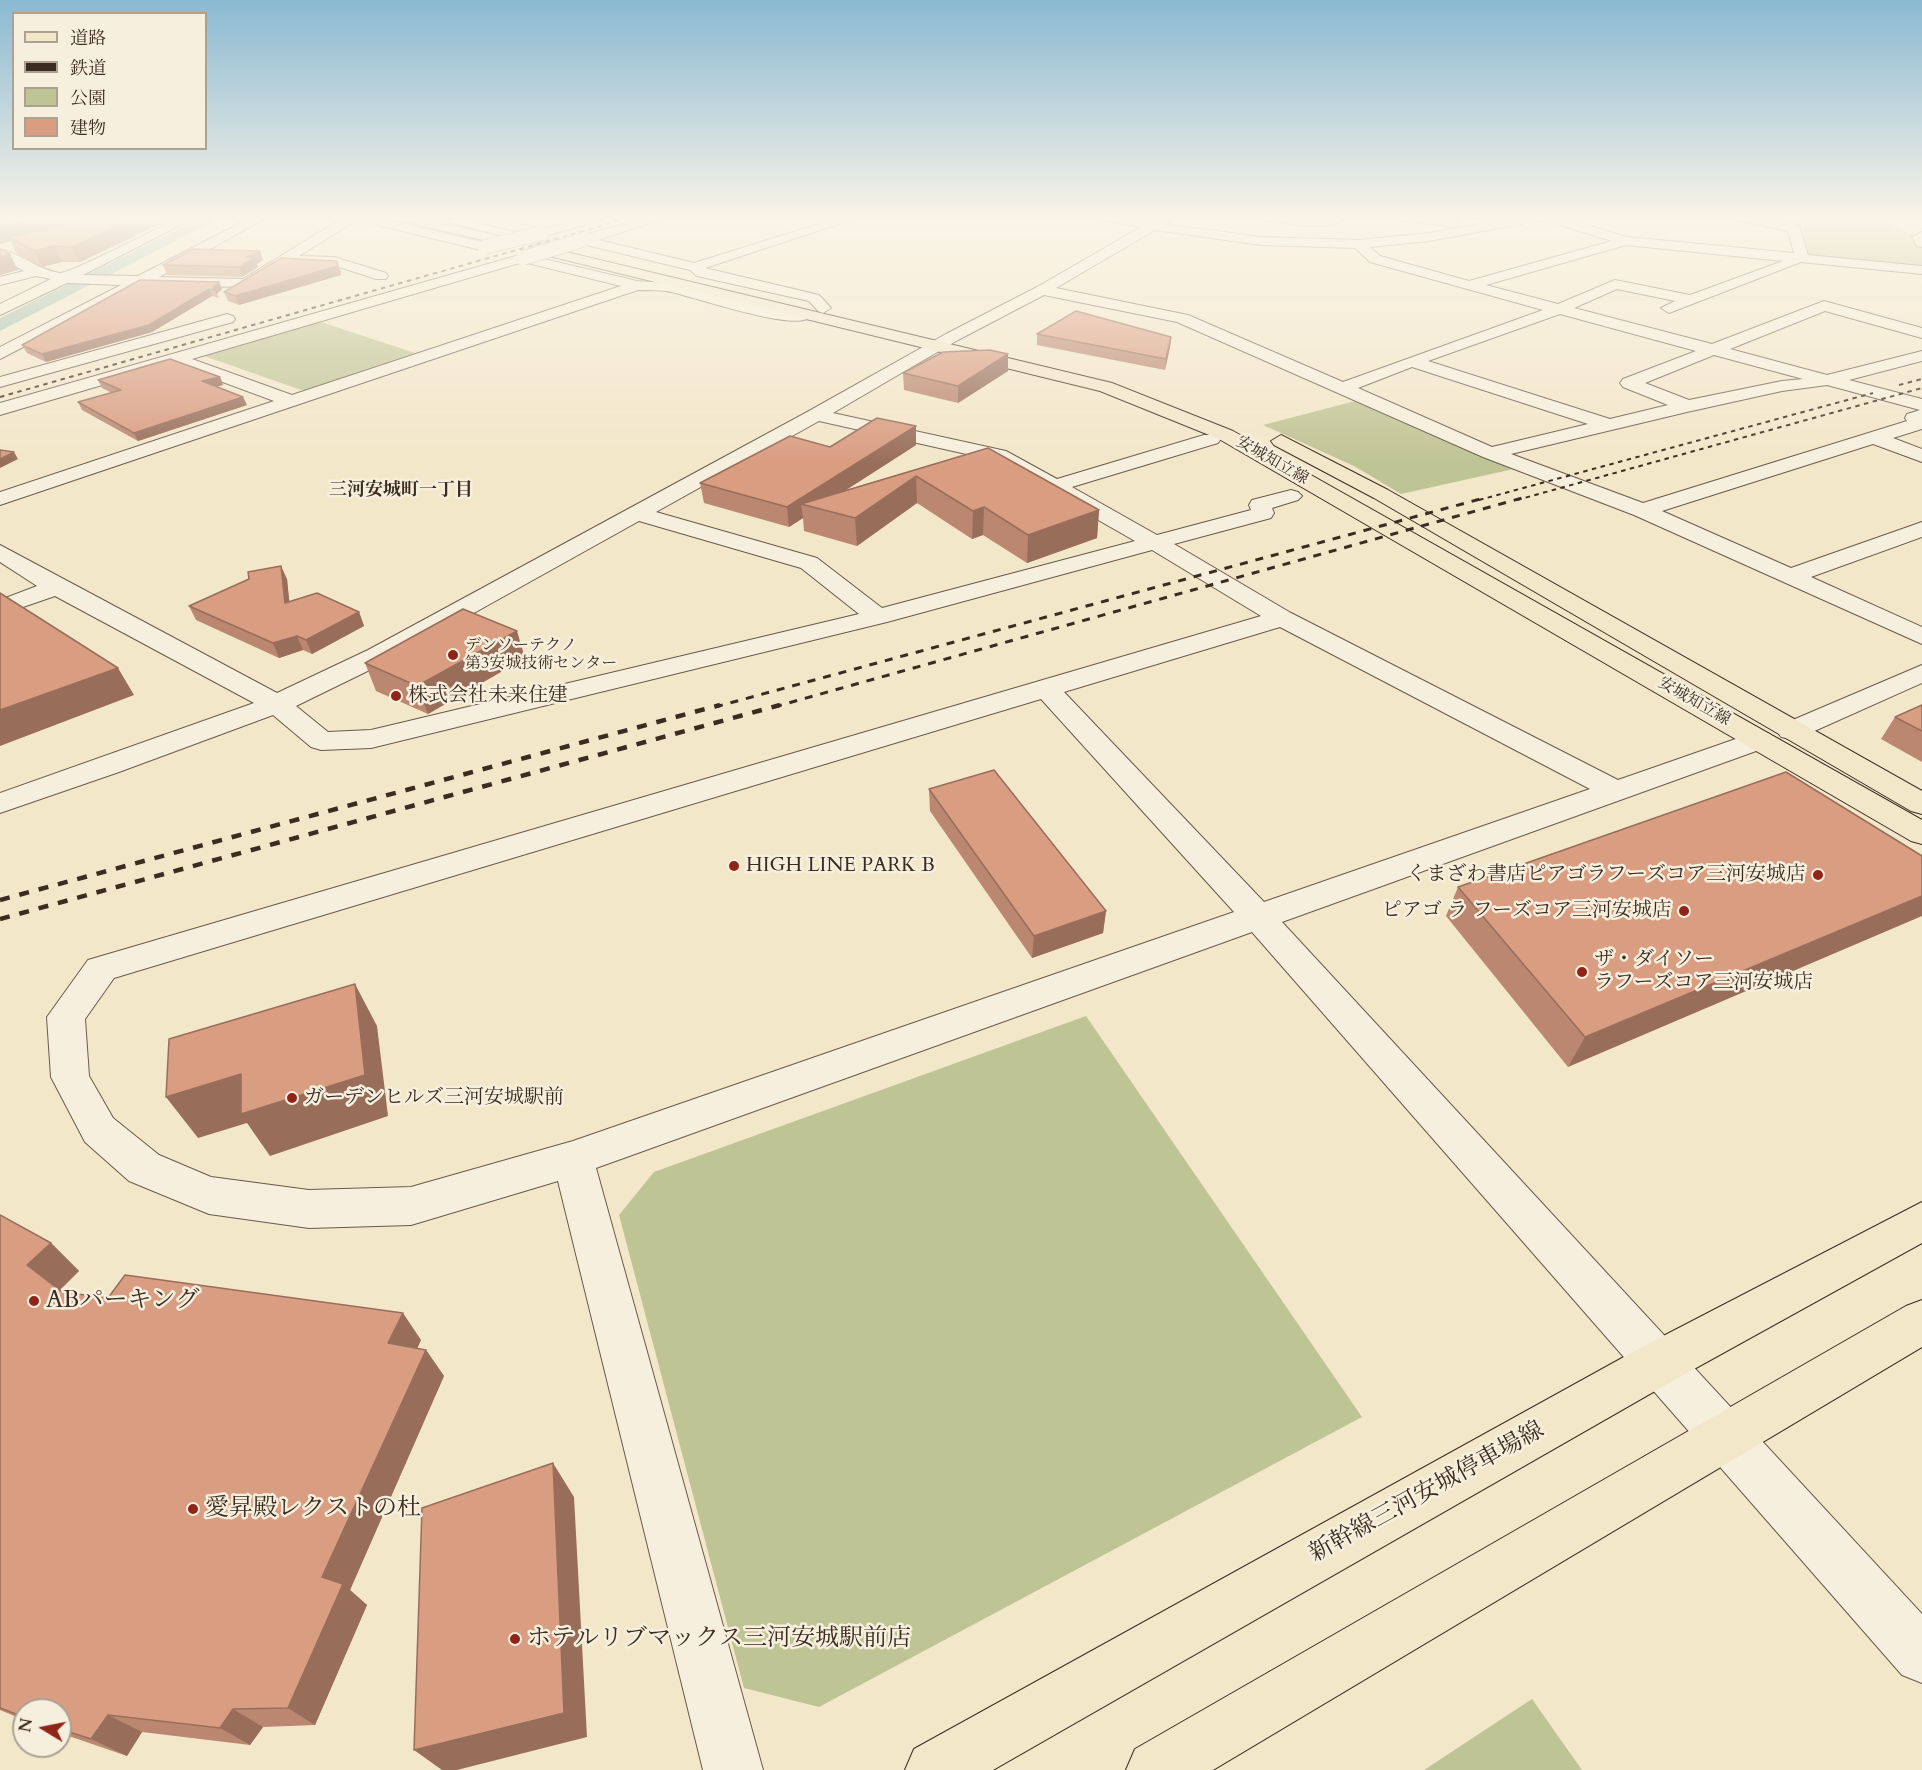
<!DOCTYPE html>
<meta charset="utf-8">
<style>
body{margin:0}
#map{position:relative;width:1922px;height:1770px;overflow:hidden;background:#f3e7ca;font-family:Cardo,"Noto Serif JP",serif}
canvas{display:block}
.legend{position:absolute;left:12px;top:12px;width:195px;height:138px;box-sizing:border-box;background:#f7efdd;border:2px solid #aca192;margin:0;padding:8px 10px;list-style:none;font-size:18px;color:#3b2b21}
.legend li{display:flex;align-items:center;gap:12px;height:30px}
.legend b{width:30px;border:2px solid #aca192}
.north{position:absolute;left:12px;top:1698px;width:60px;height:60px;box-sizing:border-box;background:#f7efdd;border:2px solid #aca192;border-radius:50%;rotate:280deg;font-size:16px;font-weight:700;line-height:24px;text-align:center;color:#3b2b21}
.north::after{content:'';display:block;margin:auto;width:21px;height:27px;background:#8f2418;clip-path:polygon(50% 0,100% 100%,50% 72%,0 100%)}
</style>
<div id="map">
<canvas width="1922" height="1770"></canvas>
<ul class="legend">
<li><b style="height:8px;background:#f3e7ca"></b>道路</li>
<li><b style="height:8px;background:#3b2b21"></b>鉄道</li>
<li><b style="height:16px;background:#bfc494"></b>公園</li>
<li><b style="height:16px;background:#d99d82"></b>建物</li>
</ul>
<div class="north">N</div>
</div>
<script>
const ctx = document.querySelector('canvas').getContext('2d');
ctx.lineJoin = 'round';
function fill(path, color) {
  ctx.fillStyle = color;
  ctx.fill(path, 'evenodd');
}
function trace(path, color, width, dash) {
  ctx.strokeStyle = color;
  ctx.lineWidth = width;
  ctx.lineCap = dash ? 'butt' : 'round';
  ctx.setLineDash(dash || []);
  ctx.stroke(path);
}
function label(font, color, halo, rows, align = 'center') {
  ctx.font = font + ' Cardo,"Noto Serif JP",serif';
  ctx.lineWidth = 5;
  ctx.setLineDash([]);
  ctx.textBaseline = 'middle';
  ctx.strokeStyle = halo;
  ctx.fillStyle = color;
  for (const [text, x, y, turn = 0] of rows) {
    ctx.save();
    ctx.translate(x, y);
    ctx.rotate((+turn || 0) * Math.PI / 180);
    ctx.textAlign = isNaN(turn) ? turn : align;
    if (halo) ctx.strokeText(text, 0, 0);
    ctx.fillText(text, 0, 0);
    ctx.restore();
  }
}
const green = new Path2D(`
 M1751 216H1868L1919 237 1922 243V267L1801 255 1804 227Z
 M318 321 415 353 304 391 204 356Z
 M1359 400 1518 468 1401 494 1354 466 1263 425Z
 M1086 1016 1362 1417 819 1707 744 1688 619 1215 654 1172Z
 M1532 1699 1582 1770H1424Z`);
const stream = new Path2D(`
 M1874 216 1891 218 1912 216 1891 220Z`);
const canal = new Path2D(`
 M205 216H224L0 331V318Z`);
const majorTunnel = new Path2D(`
 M512 236 568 249`);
const minor = new Path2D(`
 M182 216H198L83 275 138 276 254 216H270L159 277 243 279 346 216H370L490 244 492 247 485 251 357 220 299 256 334 257 386 273 388 276 386 279H376L333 265 288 263 244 287 143 285 0 359V347L121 285 67 283 0 315V304L51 279 36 276 0 285V277L24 271 0 258V249C22 254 38 270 60 273 69 274 166 224 182 216Z
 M463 216H485L542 229 594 216H615L542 237 465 219Z
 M652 216H671L599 240 694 263 844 216H863L705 268 819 295 831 308 823 313 818 311 809 301 697 276 690 270 578 243 576 240 578 237Z
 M1094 216H1120L1151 221 1161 216H1176L1165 224 1261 237 1359 240 1429 233 1524 216H1556L1627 237 1794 253 1788 231 1735 220 1729 216H1754L1799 225 1808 255 1922 266V274L1801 262 1669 313 1661 308 1675 301 1617 289 1574 308 1712 344 1824 301 1922 328V338L1825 311 1730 349 1827 375 1922 351V361L1849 380 1922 399V429L1893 438 1922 449V462L1873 444 1662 511 1791 568 1922 522V537L1811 577 1922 627V644L1634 515 1483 457 1177 322 1044 295 958 340 833 413 1006 451 1057 479 1204 435H1218L1221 439 1218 443 1072 487 1157 535 1251 510 1249 505 1252 500 1291 490 1298 492 1302 496 1298 500 1272 508 1274 513 1271 518 1174 544 1291 613 1618 780 1750 734 1760 731 1770 734 1774 740 1770 746 1282 922 1922 1614V1683L1902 1675 1252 932 596 1168 763 1770H703L558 1181 411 1225 309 1228 209 1214 129 1181 85 1142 51 1077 47 1017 88 960 1261 616 1152 550 887 622 371 748 321 750 311 747 273 715 119 772 0 813V793L254 703 55 596 0 615V600L37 586 0 562V545L277 693 368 650 809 411 946 334 1037 287 1141 227 1100 220ZM1543 220 1612 241 1469 281 1380 256 1370 247 1429 241ZM1155 230 1261 245 1355 248 1370 262 1543 310 1343 382 1188 315 1056 288ZM1626 245 1783 261 1690 295 1615 280 1558 304 1486 285ZM1560 314 1696 351 1623 379 1620 383 1623 387 1668 405 1610 419 1428 361ZM1714 355 1803 379 1782 381 1689 400 1645 383ZM1412 367 1588 424 1492 447 1358 388ZM1827 385 1920 410 1907 414 1905 418 1907 421 1643 503 1511 454 1687 412 1782 391ZM819 421 993 460 1135 541 882 608 817 558 656 512ZM639 521 801 568 859 614 371 730 328 732 296 706 386 662ZM1280 627 1590 789 1264 902 1064 692ZM1041 699 1234 912 573 1141 411 1187 309 1190 211 1177 159 1155 113 1118 89 1076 85 1019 114 978Z
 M1259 216H1349C1331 234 1288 223 1265 220Z
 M1391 216C1407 216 1448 213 1460 223L1454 227 1397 220Z
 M1922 232V247L1917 246 1912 237Z
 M523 254 637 281 667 283 774 310 804 311 812 316C797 334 691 295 666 291 657 290 647 290 638 290L0 505V492L274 401 174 364 0 415V403ZM523 262 621 286 292 395 192 359Z
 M227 314 233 316 235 319 233 322 0 387V377Z
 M1922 665V683L1801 737 1791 739 1781 737 1777 731 1781 725Z`);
const major = new Path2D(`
 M391 216H413L505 237 507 240 500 244 393 219Z
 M554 249 1112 383 1233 431 1922 820V844L1911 841 1219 439 1100 391 549 256 547 253Z
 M1281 435 1388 490 1922 791V814L1911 811 1374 498 1274 445 1271 441Z
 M1922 1202V1243L1676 1379 993 1770H905L914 1749 1642 1347Z
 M1922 1300V1347L1213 1770H1126L1135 1749 1906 1306Z`);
const railFar2 = new Path2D(`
 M1899 385 1922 379
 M0 397 636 216
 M1479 500 1873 393
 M1517 500 1922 388`);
const railFar1 = new Path2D(`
 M715 707 1484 498
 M774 707 1522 498`);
const rail = new Path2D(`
 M0 900 720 705
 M0 919 780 705`);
const minorBridge = new Path2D(`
 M485 247 542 233
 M523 258 583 240`);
const wall = new Path2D(`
 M0 216H177L80 262H62L42 267 16 253 11 241 0 244Z
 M263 260 257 264 258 267 242 277 167 275 163 265Z
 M341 270V275L239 305 228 301 224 292Z
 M219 282 222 289 217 294 219 298 212 296 152 332 46 362 27 353 22 345Z
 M1037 334 1171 337 1170 347 1165 370 1037 345Z
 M1008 371 958 403 904 390 903 373Z
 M220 377 223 385 216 387 247 405 138 441 82 410 78 402 112 393 102 388 98 380Z
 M916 445 846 490 988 448 1099 510 1097 538 1027 563 983 535 972 539 917 503 857 546 804 531 803 518 789 527 704 503 700 483 830 447Z
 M249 579H287L289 602 359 612 364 626 312 654 303 650 279 658 196 620 189 606Z
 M525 658 428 714 376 691 365 663Z
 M1922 705V762L1881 739 1895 717Z
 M1786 772 1568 1067 1446 916 1458 887Z
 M929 789 1106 911 1103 933 1032 958 930 811Z
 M0 1215 51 1243 79 1271 59 1290 62 1292 421 1340 417 1349 426 1350 444 1376 350 1590 367 1605 315 1725 263 1727 250 1745 142 1732 127 1756 60 1733V1710H24V1720L0 1710Z`);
const shadedWall = new Path2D(`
 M52 216H128L9 237 11 241 0 244V227Z
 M139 216H177L80 262 72 247Z
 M54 246 62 262 42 267 34 251Z
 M260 251 263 260 257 264 258 267 242 277 239 267 247 257Z
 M10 254 18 270 0 275V257Z
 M337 261 341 275 239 305 235 296Z
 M219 282 222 289 217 294 213 288Z
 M209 289 212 296 152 332 46 362 42 354Z
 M1171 337 1170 347 1165 370 1166 359Z
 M1008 354V371L958 403V386Z
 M220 377 223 385 206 389 202 381Z
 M243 397 247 405 138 441 134 433Z
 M916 426V445L818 508 801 504 803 518 789 527 787 507Z
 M14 452 18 459 0 468V459Z
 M916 476 917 503 857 546 855 518Z
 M984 507 983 535 972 539 973 511Z
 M1099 510 1097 538 1027 563 1028 535Z
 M281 566 287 579 291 617 285 603Z
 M359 612 364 626 312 654 306 640Z
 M517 631 525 658 428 714 417 686Z
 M297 636 303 650 279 658 273 643Z
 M118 668 134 695 0 746V710Z
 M1922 896V916L1568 1067 1585 1037Z
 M1106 911 1103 933 1032 958 1034 936Z
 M355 984 377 1026 388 1116 270 1156 247 1123 198 1138 166 1097 241 1074Z
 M51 1243 79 1271 57 1293 27 1265Z
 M403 1313 421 1340 407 1370 388 1343Z
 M426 1350 444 1376 350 1590 367 1605 315 1725 288 1708 322 1577Z
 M553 1463 574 1497 587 1737 457 1770H442L414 1750Z
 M233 1709 263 1727 250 1745 220 1728Z
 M108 1715 142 1732 127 1756 91 1739Z`);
const building = new Path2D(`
 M0 216H52L0 227Z
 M109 216H139L72 247 54 246 34 251 9 237Z
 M0 249 10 254 0 257Z
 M193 249 260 251 247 257H255L239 267 163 265Z
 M281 258 337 261 338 266 235 296 224 292Z
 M140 280 219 282 213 288 216 291 209 289 149 325 42 354 22 345Z
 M1076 311 1171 337 1166 359 1037 334Z
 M990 350 1008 354 958 386 903 373 943 352Z
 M170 359 220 377 202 381 243 397 134 433 78 402 121 390 98 380Z
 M877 418 916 426 787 507 700 483 790 436 830 447Z
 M988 448 1099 510 1028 535 984 507 973 511 916 476 855 518 801 504Z
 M0 450 14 452 0 459Z
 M281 566 285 603 317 593 359 612 306 640 297 636 273 643 189 606 249 579 248 572Z
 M0 593 118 668 0 710Z
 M463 609 517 631 417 686 365 663Z
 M1922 705V731L1895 717Z
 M994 770 1106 911 1034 936 929 789Z
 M1786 772 1922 856V896L1585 1037 1458 887Z
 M355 984 365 1075 241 1114V1074L166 1097 169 1039Z
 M0 1215 51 1243 27 1265 62 1292 108 1298 125 1275 403 1313 388 1343 426 1350 322 1577 343 1584 288 1708 233 1709 220 1728 108 1715 91 1739 60 1729V1710H24V1717L0 1708Z
 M553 1463 564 1713 414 1750 422 1508Z`);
const markers = [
 [453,655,6,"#8f2418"],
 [396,696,6,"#8f2418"],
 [734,866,6,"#8f2418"],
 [1818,875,6,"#8f2418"],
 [1684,911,6,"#8f2418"],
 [1582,972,6,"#8f2418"],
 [292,1098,6,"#8f2418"],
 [34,1301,6,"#8f2418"],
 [193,1509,6,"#8f2418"],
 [515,1639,6,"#8f2418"]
];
const farStreetnames = [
 ["安城知立線",1272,461,30],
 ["安城知立線",1694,702,30]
];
const farPoinames = [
 ["デンソーテクノ",465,646],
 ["第3安城技術センター",465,664]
];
const farNeighbourhoodnames = [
 ["三河安城町一丁目",401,491]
];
const poiNames = [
 ["株式会社未来住建",408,696],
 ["HIGH LINE PARK B",746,866],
 ["くまざわ書店ピアゴラフーズコア三河安城店",1806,875,"right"],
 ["ピアゴ ラ フーズコア三河安城店",1672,911,"right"],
 ["ザ・ダイソー",1594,960],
 ["ラフーズコア三河安城店",1594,983],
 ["ガーデンヒルズ三河安城駅前",304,1098]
];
const nearPoinames = [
 ["ABパーキング",46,1301],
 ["愛昇殿レクストの杜",205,1509],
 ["ホテルリブマックス三河安城駅前店",527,1639]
];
const nearStreetnames = [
 ["新幹線三河安城停車場線",1427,1493,-29]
];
fill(green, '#bfc494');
fill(stream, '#768577');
fill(canal, '#9dc1b0');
trace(majorTunnel, '#cec1a8', 14, [14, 8]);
trace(minor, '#695a4b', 2);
trace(major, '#3b2b21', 2);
fill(minor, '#f7efdd');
fill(major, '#f3e7ca');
trace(railFar2, '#3b2b21', 2, [4.5, 4.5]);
trace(railFar1, '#3b2b21', 3, [8, 8]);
trace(rail, '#3b2b21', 4.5, [10, 10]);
trace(minorBridge, '#695a4b', 15, []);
trace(minorBridge, '#f7efdd', 14);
fill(wall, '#bb8770');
fill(shadedWall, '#986e5b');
fill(building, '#d99d82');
trace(building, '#986e5b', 1.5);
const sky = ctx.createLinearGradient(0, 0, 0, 464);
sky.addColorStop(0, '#8ab9d2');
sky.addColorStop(0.47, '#faf4e7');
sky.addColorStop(1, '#faf4e700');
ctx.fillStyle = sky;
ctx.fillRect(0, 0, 1922, 464);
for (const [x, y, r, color] of markers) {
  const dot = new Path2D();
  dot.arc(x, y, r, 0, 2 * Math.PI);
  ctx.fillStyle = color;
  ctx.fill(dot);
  trace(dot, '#f7efdd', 2);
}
label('16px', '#3b2b21', '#f7efdd', farStreetnames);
label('16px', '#3b2b21', '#f7efdd', farPoinames, 'left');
label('bold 18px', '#3b2b21', '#f7efdd', farNeighbourhoodnames);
label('20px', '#3b2b21', '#f7efdd', poiNames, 'left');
label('24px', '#3b2b21', '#f7efdd', nearPoinames, 'left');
label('24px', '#3b2b21', '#f7efdd', nearStreetnames);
</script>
